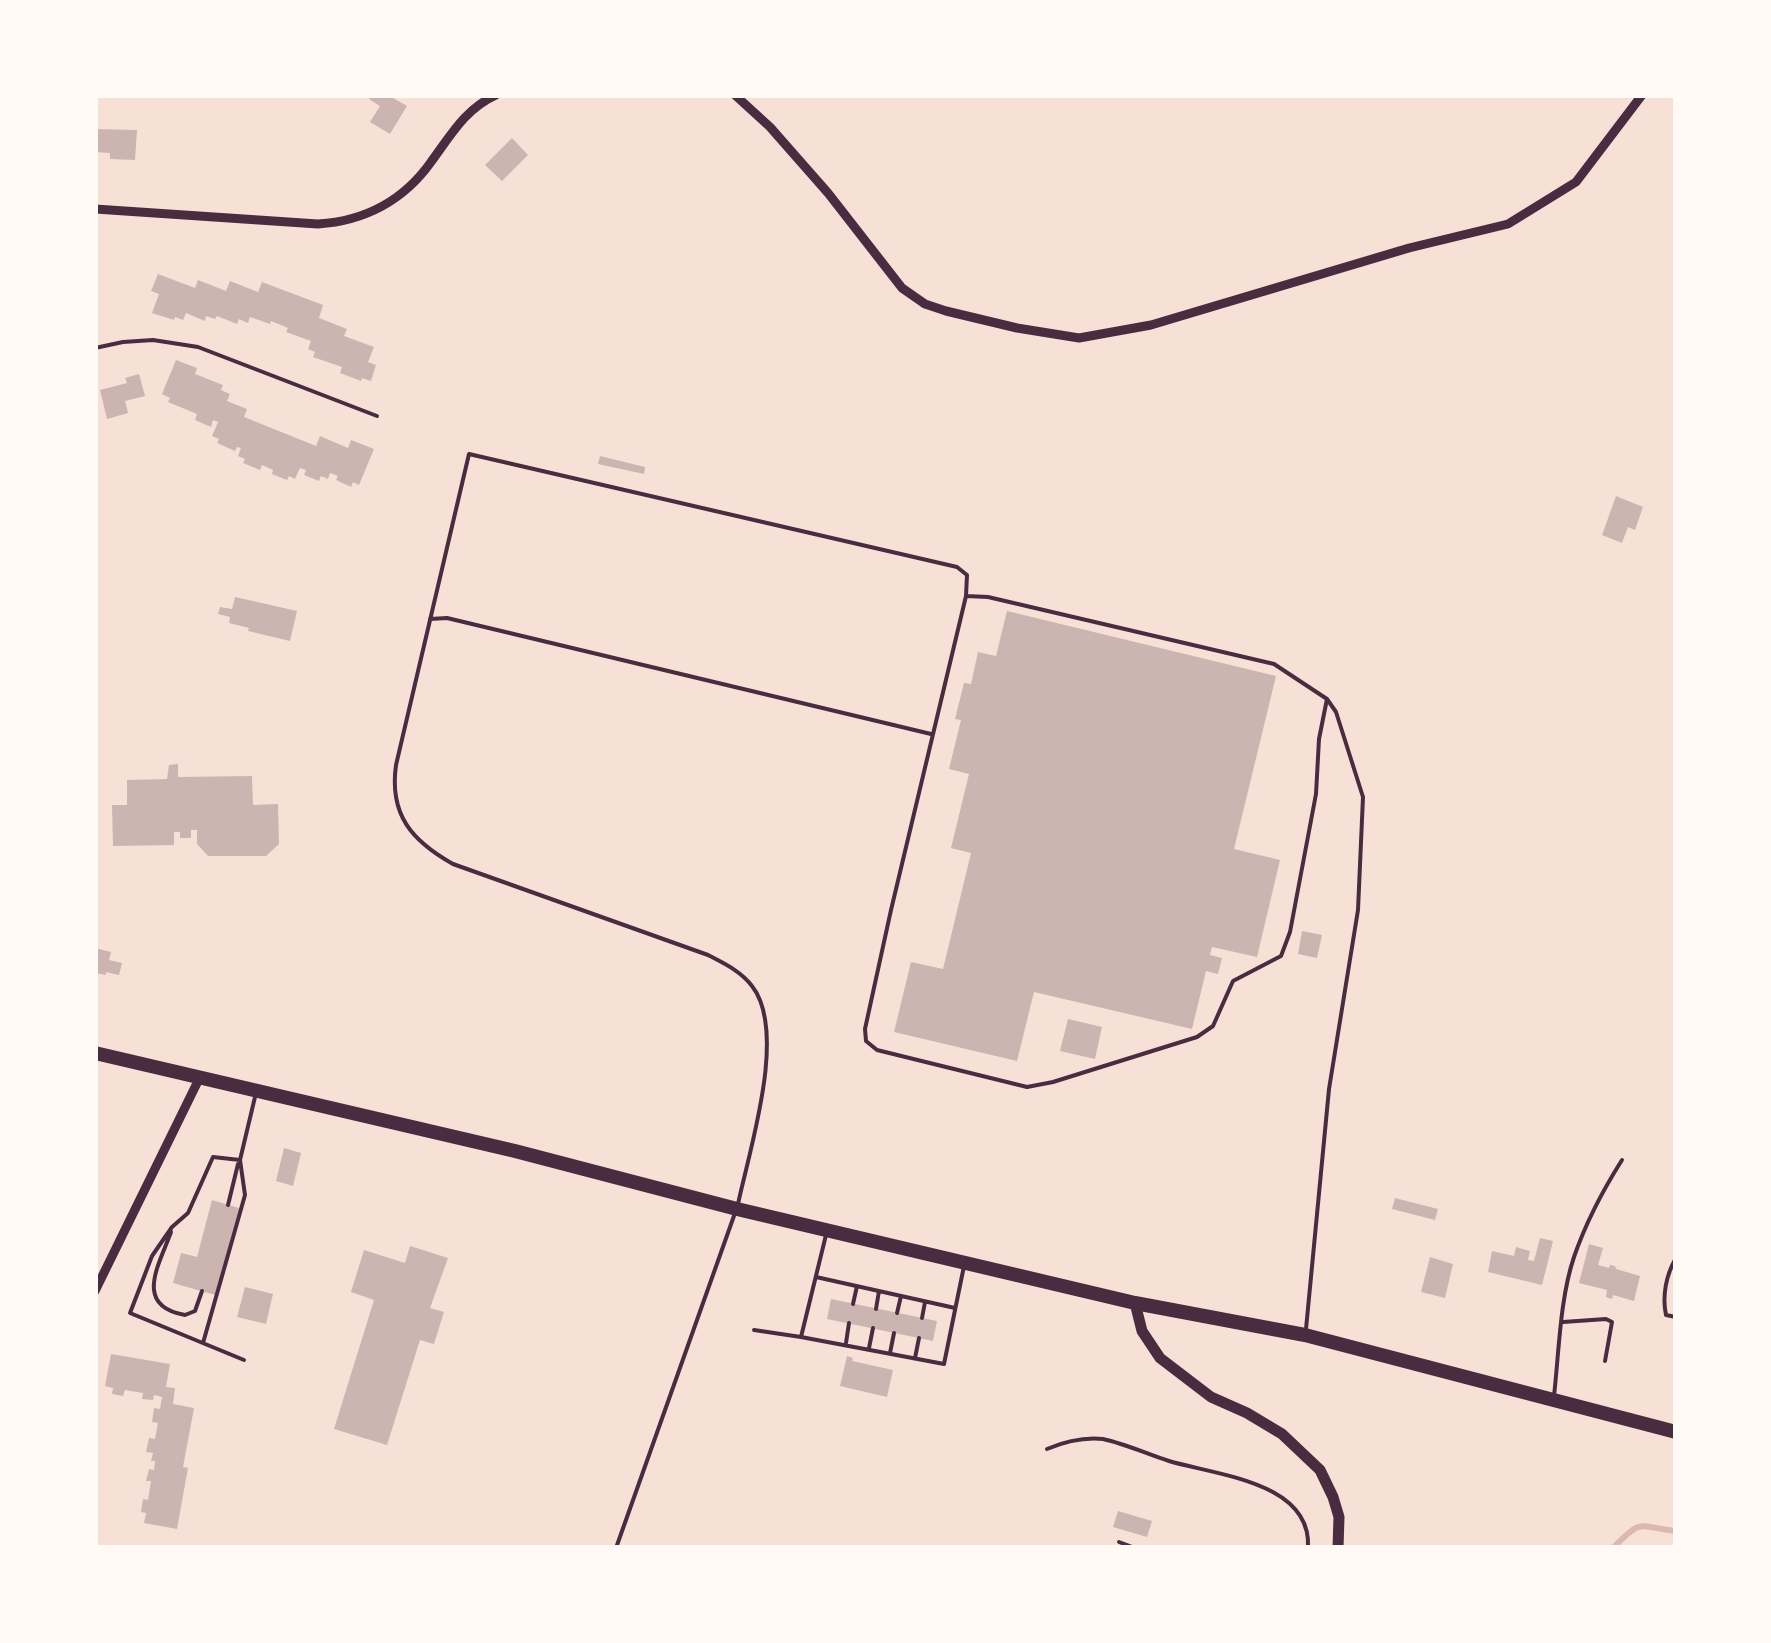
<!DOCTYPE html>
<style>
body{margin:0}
#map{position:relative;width:1771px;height:1643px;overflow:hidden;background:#f7e1d7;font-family:"Exo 2",sans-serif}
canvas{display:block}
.frame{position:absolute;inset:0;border:98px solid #fffaf5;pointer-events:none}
</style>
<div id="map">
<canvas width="1771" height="1643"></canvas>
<div class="frame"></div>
</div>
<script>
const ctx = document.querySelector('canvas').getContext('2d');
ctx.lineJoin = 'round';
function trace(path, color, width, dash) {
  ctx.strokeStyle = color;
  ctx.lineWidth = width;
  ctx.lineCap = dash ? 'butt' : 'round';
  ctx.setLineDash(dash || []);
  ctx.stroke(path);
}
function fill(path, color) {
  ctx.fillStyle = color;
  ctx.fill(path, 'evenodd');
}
const stream = new Path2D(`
 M1613 1548C1643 1517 1638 1527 1676 1531`);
const building = new Path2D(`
 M371 95H388L407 106 390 134 370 122 380 106 369 99Z
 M95 129 137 130 135 160 110 159V153L95 152Z
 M512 138 528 155 502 181 485 165Z
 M158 274 195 288 198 280 226 291 230 281 258 292 262 282 323 305 319 318 347 329 344 336 374 347 368 362 376 365 371 381 362 378 361 381 340 373 342 367 313 357 315 352 308 349 311 341 286 332 288 328 271 321 270 324 250 317 248 323 239 319 237 324 217 316 215 319 206 316 205 321 186 313 183 320 175 317 174 320 152 313 159 294 151 291Z
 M176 360 197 368 195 374 223 385 221 390 230 394 227 401 247 409 244 417 316 446 320 436 348 448 351 440 374 449 359 485 353 482 351 487 336 480 338 476 330 473 328 479 321 476 319 481 304 475 306 470 300 468 295 479 289 476 287 480 272 474 273 470 262 465 260 470 243 463 245 459 238 456 241 448 237 447 235 451 217 443 219 439 212 436 218 422 213 420 211 427 195 420 197 414 168 402 170 398 162 394Z
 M139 374 145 396 125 401 128 413 107 419 100 390 127 383 125 378Z
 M600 456 645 467 644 474 598 464Z
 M1616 496 1643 507 1635 530 1628 527 1622 543 1602 535Z
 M235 597 297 611 290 641 248 631 249 628 229 623 230 617 218 614 220 607 232 609Z
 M1007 611 1276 676 1234 849 1280 860 1257 957 1212 947 1210 955 1222 958 1218 974 1206 971 1192 1029 1034 992 1017 1061 894 1032 911 962 943 969 971 853 951 848 969 774 949 769 961 720 955 719 964 683 971 684 978 652 996 656Z
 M178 764V777L252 776 253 805 278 804 279 844 266 856H208L197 844V830H191V838H180V832H174V845L113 846 112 805H127V780L167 779 169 765Z
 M1302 931 1322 935 1317 958 1298 954Z
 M95 948 111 952 109 960 122 963 119 975 106 972V975L95 973Z
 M1068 1019 1102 1027 1095 1059 1060 1051Z
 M284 1148 301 1153 293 1186 276 1181Z
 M1395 1198 1438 1209 1435 1220 1392 1209Z
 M212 1200 239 1208 215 1295 173 1283 181 1253 197 1257Z
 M1540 1238 1553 1241 1542 1285 1488 1272 1492 1251 1514 1256 1516 1247 1530 1251 1528 1260 1534 1261Z
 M1589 1244 1603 1248 1598 1265 1609 1268 1610 1265 1615 1266 1616 1269 1640 1276 1634 1301 1613 1295 1612 1299 1606 1297 1607 1290 1579 1283Z
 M410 1246 448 1258 430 1308 444 1312 434 1344 420 1340 387 1445 334 1429 374 1300 351 1292 364 1250 405 1263Z
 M1430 1257 1453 1264 1445 1298 1421 1292Z
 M245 1287 273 1294 266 1324 237 1317Z
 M831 1299 937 1321 933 1341 827 1319Z
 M111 1354 170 1364 166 1387 175 1388 173 1404 194 1408 183 1467 188 1468 177 1529 144 1523 146 1513 141 1512 143 1499 148 1500 151 1481H146L149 1469 154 1470 155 1461H151L153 1453 146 1452 149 1438 155 1439 158 1423 152 1422 154 1408 160 1409 162 1397 154 1395 153 1400 142 1399 143 1393 125 1390 123 1396 112 1394 113 1388 105 1386Z
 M847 1356 853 1358 852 1361 893 1370 887 1397 840 1386Z
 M1118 1511 1152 1521 1147 1537 1113 1527Z`);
const service = new Path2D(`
 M95 348 123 342 153 340 198 347 377 416
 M966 596 988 597 1274 664 1327 699 1336 712 1363 797 1358 910 1329 1089 1306 1329
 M430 619 447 618 931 734
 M738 1204C749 1151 788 1032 752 986 741 971 723 963 708 955L453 864C412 841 389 815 396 765L469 454 957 567 967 575 966 596 891 910 865 1029 866 1041 877 1050 1027 1087 1053 1082 1197 1037 1213 1026 1233 981 1281 956 1290 932 1316 794 1319 739 1327 699
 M228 1205 238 1164
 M171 1232C159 1265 133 1306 185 1315L195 1311 202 1291
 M826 1235 801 1337 944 1364 964 1266
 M1676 1258C1666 1275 1662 1296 1666 1315L1676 1317
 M816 1277 955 1308
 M853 1304 857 1286
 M876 1309 879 1291
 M897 1313 901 1296
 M922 1318 925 1302
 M1563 1322 1606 1319 1612 1322 1605 1361
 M754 1330 801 1337
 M203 1343 245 1195 240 1160
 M846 1343 849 1323
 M869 1348 873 1328
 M890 1353 894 1333
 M915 1358 919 1338
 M244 1360 130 1313 152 1256 172 1227 188 1213 213 1157 240 1160 255 1097
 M1554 1396C1559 1352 1560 1298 1574 1257 1586 1222 1603 1190 1622 1160
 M1047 1449C1066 1441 1083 1437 1103 1439 1126 1444 1147 1454 1169 1461 1216 1475 1312 1482 1308 1548
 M1119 1542 1135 1548
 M616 1548 735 1213`);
const minor = new Path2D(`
 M735 95 770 127 828 193 902 288 925 304 946 311 1017 328 1079 338 1151 325 1409 248 1508 224 1576 182 1642 95
 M95 209 318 224C365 221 404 200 431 162 451 135 465 109 496 95
 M95 1291 199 1079`);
const tertiary = new Path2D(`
 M1135 1303 1142 1331 1160 1358 1211 1397 1247 1413 1282 1434 1320 1470 1333 1497 1339 1517 1338 1548`);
const primary = new Path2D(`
 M95 1053 515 1151 737 1209 1135 1303 1305 1335 1676 1432`);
trace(stream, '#dcb8b0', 6);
fill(building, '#ccb4b1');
trace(service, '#4a2c40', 4);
trace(minor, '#4a2c40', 9);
trace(tertiary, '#4a2c40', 11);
trace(primary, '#4a2c40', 14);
</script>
